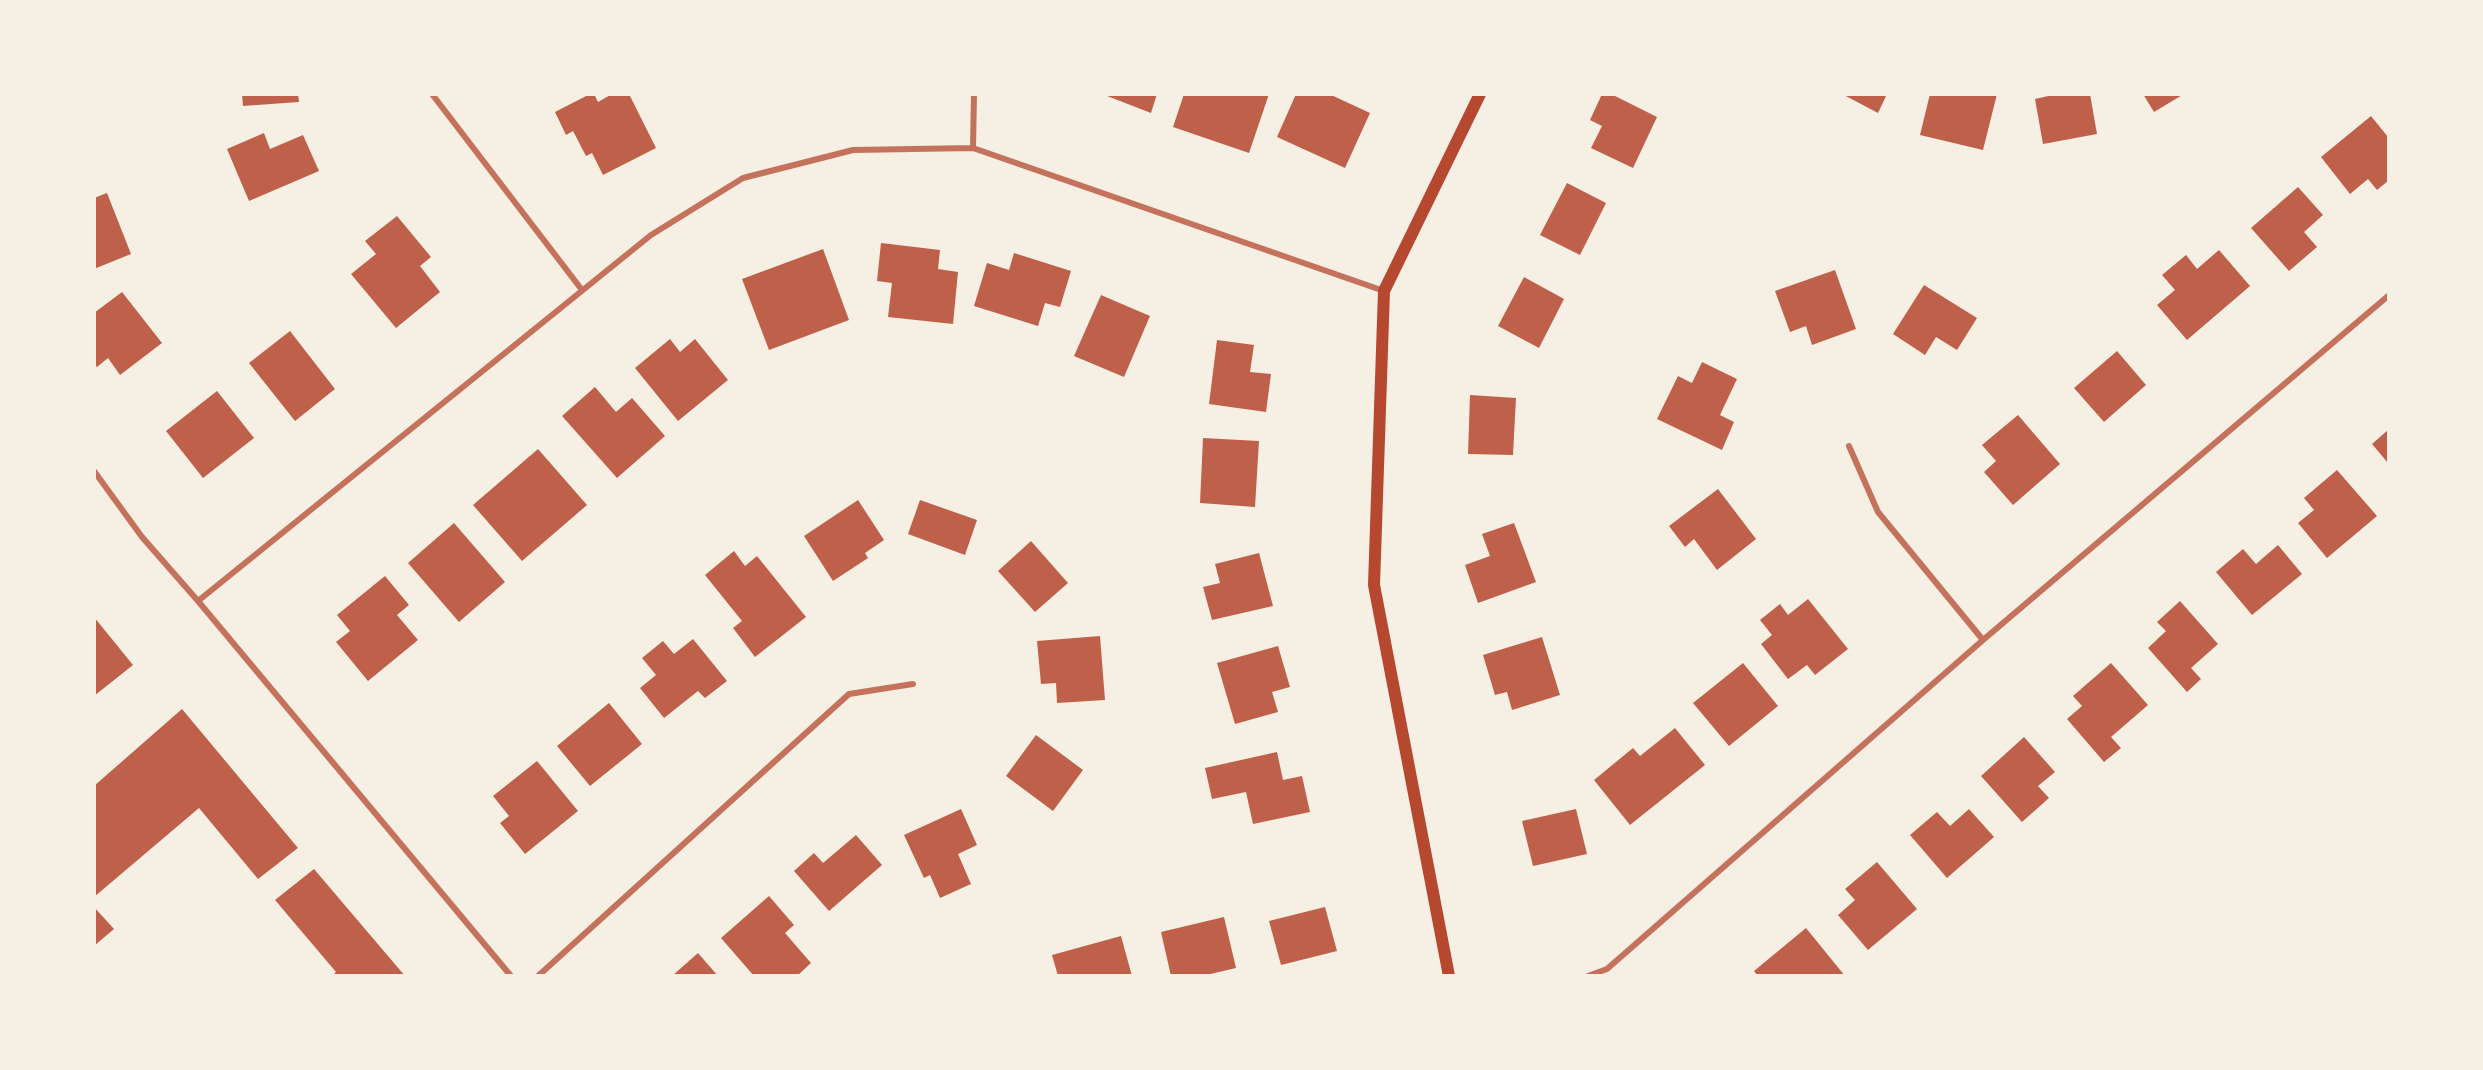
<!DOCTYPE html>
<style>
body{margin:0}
#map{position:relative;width:2483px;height:1070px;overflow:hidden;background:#f6efe4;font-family:Literata,serif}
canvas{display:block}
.frame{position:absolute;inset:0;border:96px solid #f6efe4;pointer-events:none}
</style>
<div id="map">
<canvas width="2483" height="1070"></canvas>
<div class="frame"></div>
</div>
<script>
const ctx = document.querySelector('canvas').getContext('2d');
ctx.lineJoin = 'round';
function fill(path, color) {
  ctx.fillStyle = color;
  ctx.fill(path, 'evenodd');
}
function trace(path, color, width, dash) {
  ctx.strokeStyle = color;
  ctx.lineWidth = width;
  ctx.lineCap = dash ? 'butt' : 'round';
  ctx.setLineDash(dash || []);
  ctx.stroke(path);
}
const building = new Path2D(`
 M242 94H298L299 102 243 106Z
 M590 94H594L598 102 612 94H629L656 148 603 175 592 153 586 156 573 131 566 135 555 112Z
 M1102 94H1157L1151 113Z
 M1184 94H1269L1249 153 1173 127Z
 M1296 94H1329L1370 113 1345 168 1277 137Z
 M1602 94H1611L1657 117 1633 168 1591 148 1602 126 1590 120Z
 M1842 94H1887L1878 113Z
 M1930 94H1997L1983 150 1920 135Z
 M2057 94H2090L2097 134 2043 144 2035 99Z
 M2143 94H2184L2154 112Z
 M2371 116 2388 137V181L2377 190 2368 179 2350 194 2321 157Z
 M264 133 270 149 303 135 319 171 249 201 227 149Z
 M1567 183 1606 203 1580 255 1540 235Z
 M2298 187 2323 215 2304 232 2317 247 2289 271 2251 228Z
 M107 193 131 254 94 269V198Z
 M397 216 431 257 420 266 440 292 396 328 351 274 376 254 365 241Z
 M881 243 940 250 938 269 958 272 953 324 888 317 892 283 877 281Z
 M823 249 849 320 769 350 742 279Z
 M2219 250 2250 286 2187 340 2157 305 2175 290 2162 275 2186 255 2197 269Z
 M1014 253 1071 271 1060 307 1045 303 1038 326 974 306 987 263 1009 270Z
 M1835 270 1856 329 1812 345 1806 326 1790 332 1775 291Z
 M1524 277 1564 299 1539 348 1498 326Z
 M1924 285 1977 318 1957 350 1936 337 1925 355 1893 334Z
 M122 292 162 343 120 375 108 358 97 367 94 364V313Z
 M1101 295 1150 316 1124 377 1074 356Z
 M290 331 335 389 295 421 249 363Z
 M670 339 680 352 695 339 728 380 678 421 635 368Z
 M1217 340 1254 345 1250 372 1271 374 1266 412 1209 404Z
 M2117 351 2146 385 2104 422 2074 388Z
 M1702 362 1737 379 1720 415 1734 422 1722 450 1657 419 1678 376 1692 383Z
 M595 387 616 412 632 398 665 436 617 478 562 416Z
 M217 391 254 438 203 478 166 431Z
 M1470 395 1516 398 1513 455 1468 454Z
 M2018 415 2060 464 2013 505 1984 472 1996 461 1982 445Z
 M2388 430V463L2372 444Z
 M1203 438 1259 441 1255 507 1200 503Z
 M538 449 587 505 522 561 473 505Z
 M2337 470 2377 516 2327 558 2298 523 2314 510 2304 498Z
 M1718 489 1756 539 1717 570 1694 539 1685 547 1669 526Z
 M858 500 884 540 865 553 868 558 833 581 804 536Z
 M920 500 977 520 965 555 908 534Z
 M454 523 505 582 459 622 408 563Z
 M1514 523 1536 582 1478 603 1465 565 1490 556 1482 534Z
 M1031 541 1068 583 1035 612 998 571Z
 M2278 545 2302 574 2252 615 2216 572 2243 549 2256 564Z
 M734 551 745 566 757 556 806 617 755 657 733 628 742 621 705 575Z
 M1259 553 1273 606 1212 620 1203 587 1220 583 1215 564Z
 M385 576 409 605 397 615 418 640 368 681 336 642 350 631 337 615Z
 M1808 599 1848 649 1815 675 1807 665 1788 679 1761 644 1772 635 1760 620 1780 604 1788 615Z
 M2180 601 2218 644 2191 668 2201 679 2187 692 2148 648 2166 631 2157 622Z
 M94 617 133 665 94 696Z
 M1100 636 1105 700 1057 703 1056 683 1041 684 1037 641Z
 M1542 637 1560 695 1512 710 1507 692 1495 695 1483 655Z
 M693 639 727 681 705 698 698 691 664 718 640 688 656 675 642 658 663 641 674 654Z
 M1278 646 1290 687 1272 692 1278 712 1235 724 1217 663Z
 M1743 663 1778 706 1729 746 1693 703Z
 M2111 663 2148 705 2111 737 2121 748 2104 762 2067 719 2082 706 2073 696Z
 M609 703 642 744 590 786 557 746Z
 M182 709 298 848 258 879 199 808 94 897V786Z
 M1675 728 1705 765 1630 825 1594 780 1633 748 1640 756Z
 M1036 735 1083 770 1053 811 1006 776Z
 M2024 737 2055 772 2038 786 2049 798 2022 822 1981 776Z
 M1277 752 1283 780 1302 776 1310 812 1253 824 1246 792 1212 799 1205 768Z
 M537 761 578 811 525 854 500 823 509 816 493 796Z
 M961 809 977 845 958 854 971 884 940 898 930 875 924 878 904 835Z
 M1576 809 1587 854 1533 866 1522 821Z
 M1969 809 1994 837 1947 878 1910 835 1937 812 1950 826Z
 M856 835 882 865 829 911 794 871 814 853 823 863Z
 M1877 862 1917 909 1868 950 1838 915 1855 900 1845 889Z
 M314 869 405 976H332L336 972 275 900Z
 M769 896 794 925 785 933 811 963 797 976H754L721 938Z
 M94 907 114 929 94 946Z
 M1325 907 1337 951 1281 965 1269 921Z
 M1224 917 1236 968 1202 976H1171L1161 932Z
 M1806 928 1845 976H1758L1754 971Z
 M1121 936 1132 976H1058L1052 955Z
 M698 953 718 976H672Z`);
const minor = new Path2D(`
 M432 94 582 290
 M973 148 974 94
 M1849 446 1878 512 1983 640
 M94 471 142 537 198 601 511 976
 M198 601 651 235 743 178 853 150 973 148 1384 291
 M538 976 849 694 913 684
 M1588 976 1607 969 1983 640 2388 296`);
const secondary = new Path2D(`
 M1449 976 1374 585 1384 291 1480 94`);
fill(building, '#bf614a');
trace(minor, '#c5725c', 6);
trace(secondary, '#b5482f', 12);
</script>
